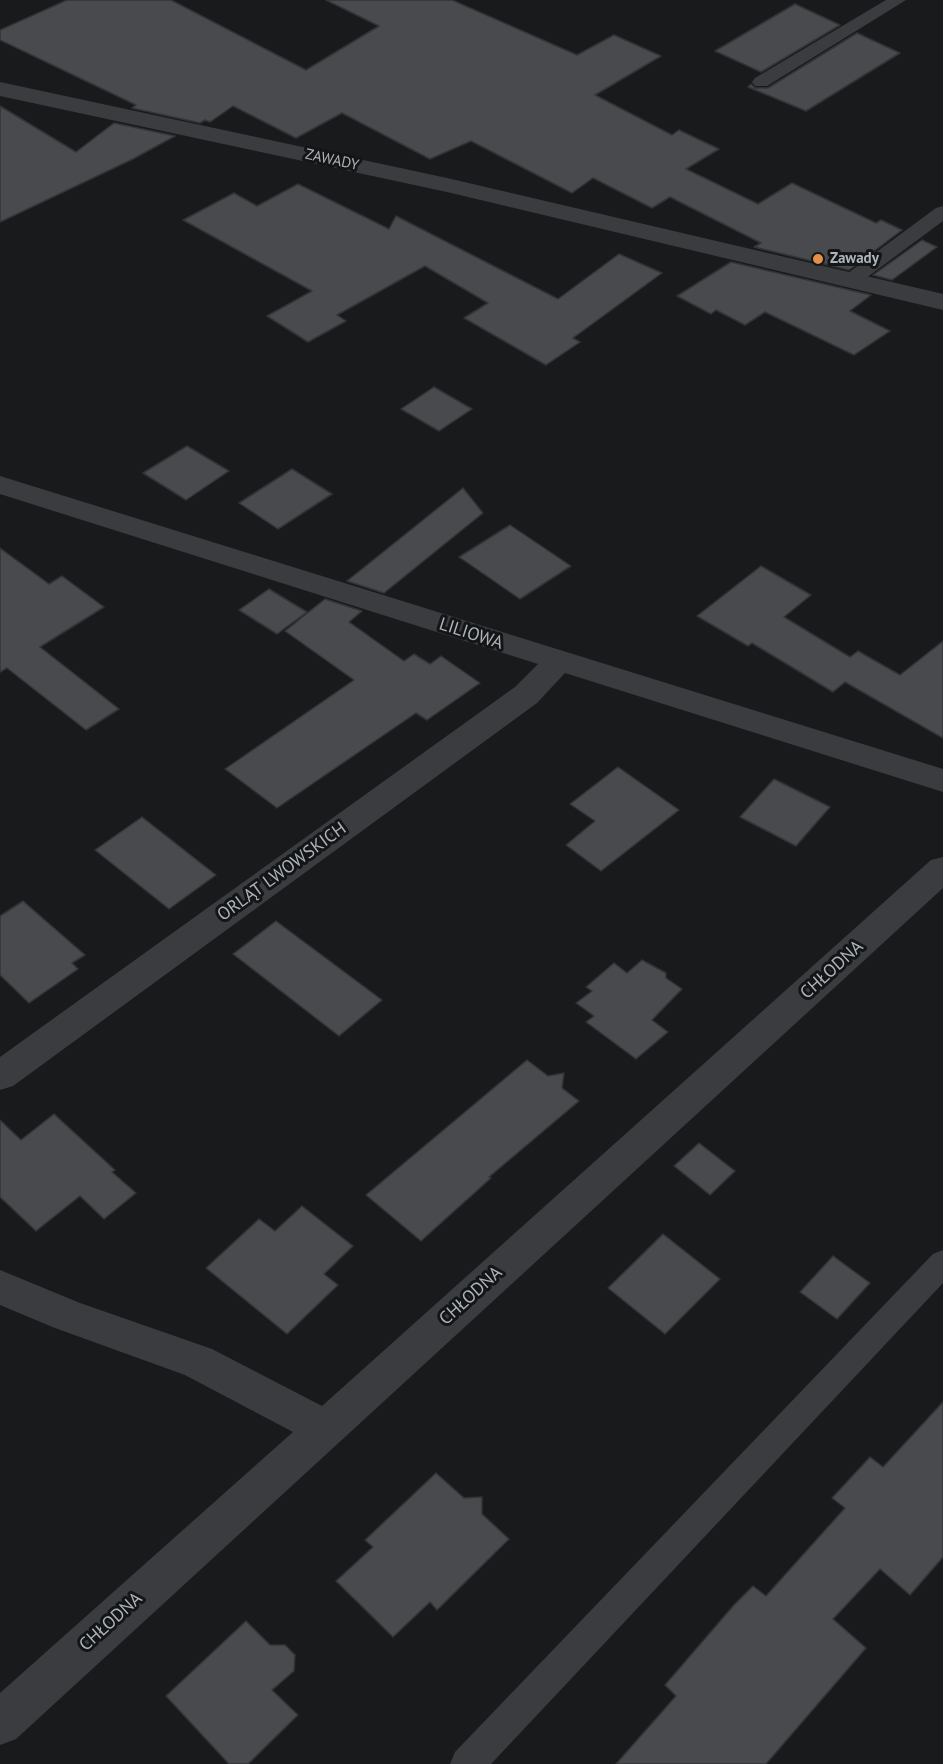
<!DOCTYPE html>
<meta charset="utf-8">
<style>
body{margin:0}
canvas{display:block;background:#191a1b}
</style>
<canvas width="943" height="1764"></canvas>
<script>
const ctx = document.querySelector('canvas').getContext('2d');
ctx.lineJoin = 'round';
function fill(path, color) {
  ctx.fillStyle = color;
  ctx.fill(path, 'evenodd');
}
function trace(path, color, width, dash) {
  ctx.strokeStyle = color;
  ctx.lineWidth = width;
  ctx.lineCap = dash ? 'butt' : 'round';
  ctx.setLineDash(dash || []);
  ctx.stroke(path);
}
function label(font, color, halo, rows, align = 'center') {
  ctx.font = font + ' "PT Sans",sans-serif';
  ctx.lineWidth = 6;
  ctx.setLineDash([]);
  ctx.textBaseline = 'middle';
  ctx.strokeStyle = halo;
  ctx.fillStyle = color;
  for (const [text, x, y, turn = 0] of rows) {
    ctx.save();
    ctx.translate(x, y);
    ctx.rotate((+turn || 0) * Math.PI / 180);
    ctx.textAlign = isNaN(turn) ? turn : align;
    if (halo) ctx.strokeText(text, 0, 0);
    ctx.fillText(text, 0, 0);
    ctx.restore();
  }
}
const building = new Path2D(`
 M67 0H171L306 70 379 26 326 0H452L577 55 614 35 661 56 595 95 672 135 679 130 719 149 686 169 758 204 792 183 876 223 881 220 902 230 849 270 754 247 761 243 670 197 652 208 593 178 572 193 471 141 430 159 342 113 296 138 233 106 210 122 205 120 200 123 132 108 136 105 0 40V30Z
 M795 4 840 25 761 72 715 51Z
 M857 33 900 53 806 111 748 87 751 84 755 88H768Z
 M0 106 76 152 114 123 175 136 133 159 0 222Z
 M298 184 389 229 396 216 558 299 619 254 662 273 573 338 580 342 546 365 464 318 488 303 425 266 337 315 346 321 308 342 267 316 312 291 183 220 234 193 257 206Z
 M922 240 937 247 892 280 873 275Z
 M731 262 871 295 850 311 890 331 854 355 765 312 745 325 716 310 711 314 677 296Z
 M434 387 472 409 439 431 401 409Z
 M187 446 229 471 186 500 143 473Z
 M292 469 332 494 278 529 239 503Z
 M463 488 483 513 384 593 347 581Z
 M510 525 571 566 520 599 459 557Z
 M0 548 49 584 62 576 104 607 40 647 119 709 86 730 7 668 0 672Z
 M761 566 811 595 784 617 850 657 858 651 900 675 943 641V738L845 682 833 692 752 643 748 646 697 616Z
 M269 589 307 612 277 634 239 610Z
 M325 599 362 611 349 622 404 661 414 654 430 664 441 656 480 683 427 720 416 713 277 808 225 769 354 680 285 631Z
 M618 767 679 810 601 871 566 845 595 821 570 804Z
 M774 779 830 807 796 846 740 817Z
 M142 817 216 875 169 909 95 850Z
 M23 901 85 955 72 963 78 969 29 1003 0 975V916Z
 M276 921 382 1000 339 1036 233 954Z
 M642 960 666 973V978L682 989 652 1020 668 1032 636 1059 586 1022 594 1016 576 1003 592 991 586 987 614 963 627 973Z
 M527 1060 548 1076 564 1073 562 1088 579 1101 489 1177 491 1178 421 1241 366 1195Z
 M54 1114 115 1170 112 1172 136 1193 104 1219 80 1196 36 1231 0 1197V1120L21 1140Z
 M699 1143 735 1171 710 1195 674 1166Z
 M302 1206 353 1246 324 1274 338 1285 287 1334 206 1268 259 1219 275 1231Z
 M663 1234 720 1279 665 1334 608 1288Z
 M833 1256 870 1283 837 1319 800 1292Z
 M943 1402V1557L910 1595 880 1569 833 1619 866 1648 766 1764H616L676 1696 665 1685 734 1605 753 1586 766 1596 845 1508 832 1498 870 1457 883 1467Z
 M436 1473 464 1498 482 1497V1514L509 1539 437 1610 430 1602 393 1637 336 1581 373 1547 365 1540Z
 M246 1621 270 1645H285L295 1655 294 1671 272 1690 298 1715 248 1764H229L166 1696Z`);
const lane = new Path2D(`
 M886 0H906L767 86H755L752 82 755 78Z
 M943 206V221L858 284H844L841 280 844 276 936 208Z
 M943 1250V1283L491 1764H450L455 1752 933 1254Z`);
const street = new Path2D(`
 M0 82 447 178 943 294V310L447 192 0 96Z
 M0 476 943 769V792L565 673 537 703 13 1086 0 1090V1057L515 687 538 664 0 494Z
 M943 857V888L16 1739 0 1745V1693L293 1432 185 1375 55 1328 0 1305V1270L80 1303 212 1349 322 1406 931 860Z`);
const markers = [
 [818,259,6,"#e2914a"]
];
const farStreetnames = [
 ["ZAWADY",332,160,12]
];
const farPoinames = [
 ["Zawady",830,259]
];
const streetNames = [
 ["LILIOWA",471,634,18],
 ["ORLĄT LWOWSKICH",282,872,-36],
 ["CHŁODNA",832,970,-42],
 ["CHŁODNA",471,1296,-42],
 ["CHŁODNA",111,1622,-42]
];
fill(building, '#484a4e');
trace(building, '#333437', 1.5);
fill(lane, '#3b3c40');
fill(street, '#3b3c40');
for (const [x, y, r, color] of markers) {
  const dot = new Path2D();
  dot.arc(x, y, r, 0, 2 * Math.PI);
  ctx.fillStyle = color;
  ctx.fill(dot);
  trace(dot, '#141516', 2);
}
label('15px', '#adb3ba', '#141516', farStreetnames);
label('bold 15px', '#adb3ba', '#141516', farPoinames, 'left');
label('18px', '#adb3ba', '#141516', streetNames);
</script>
